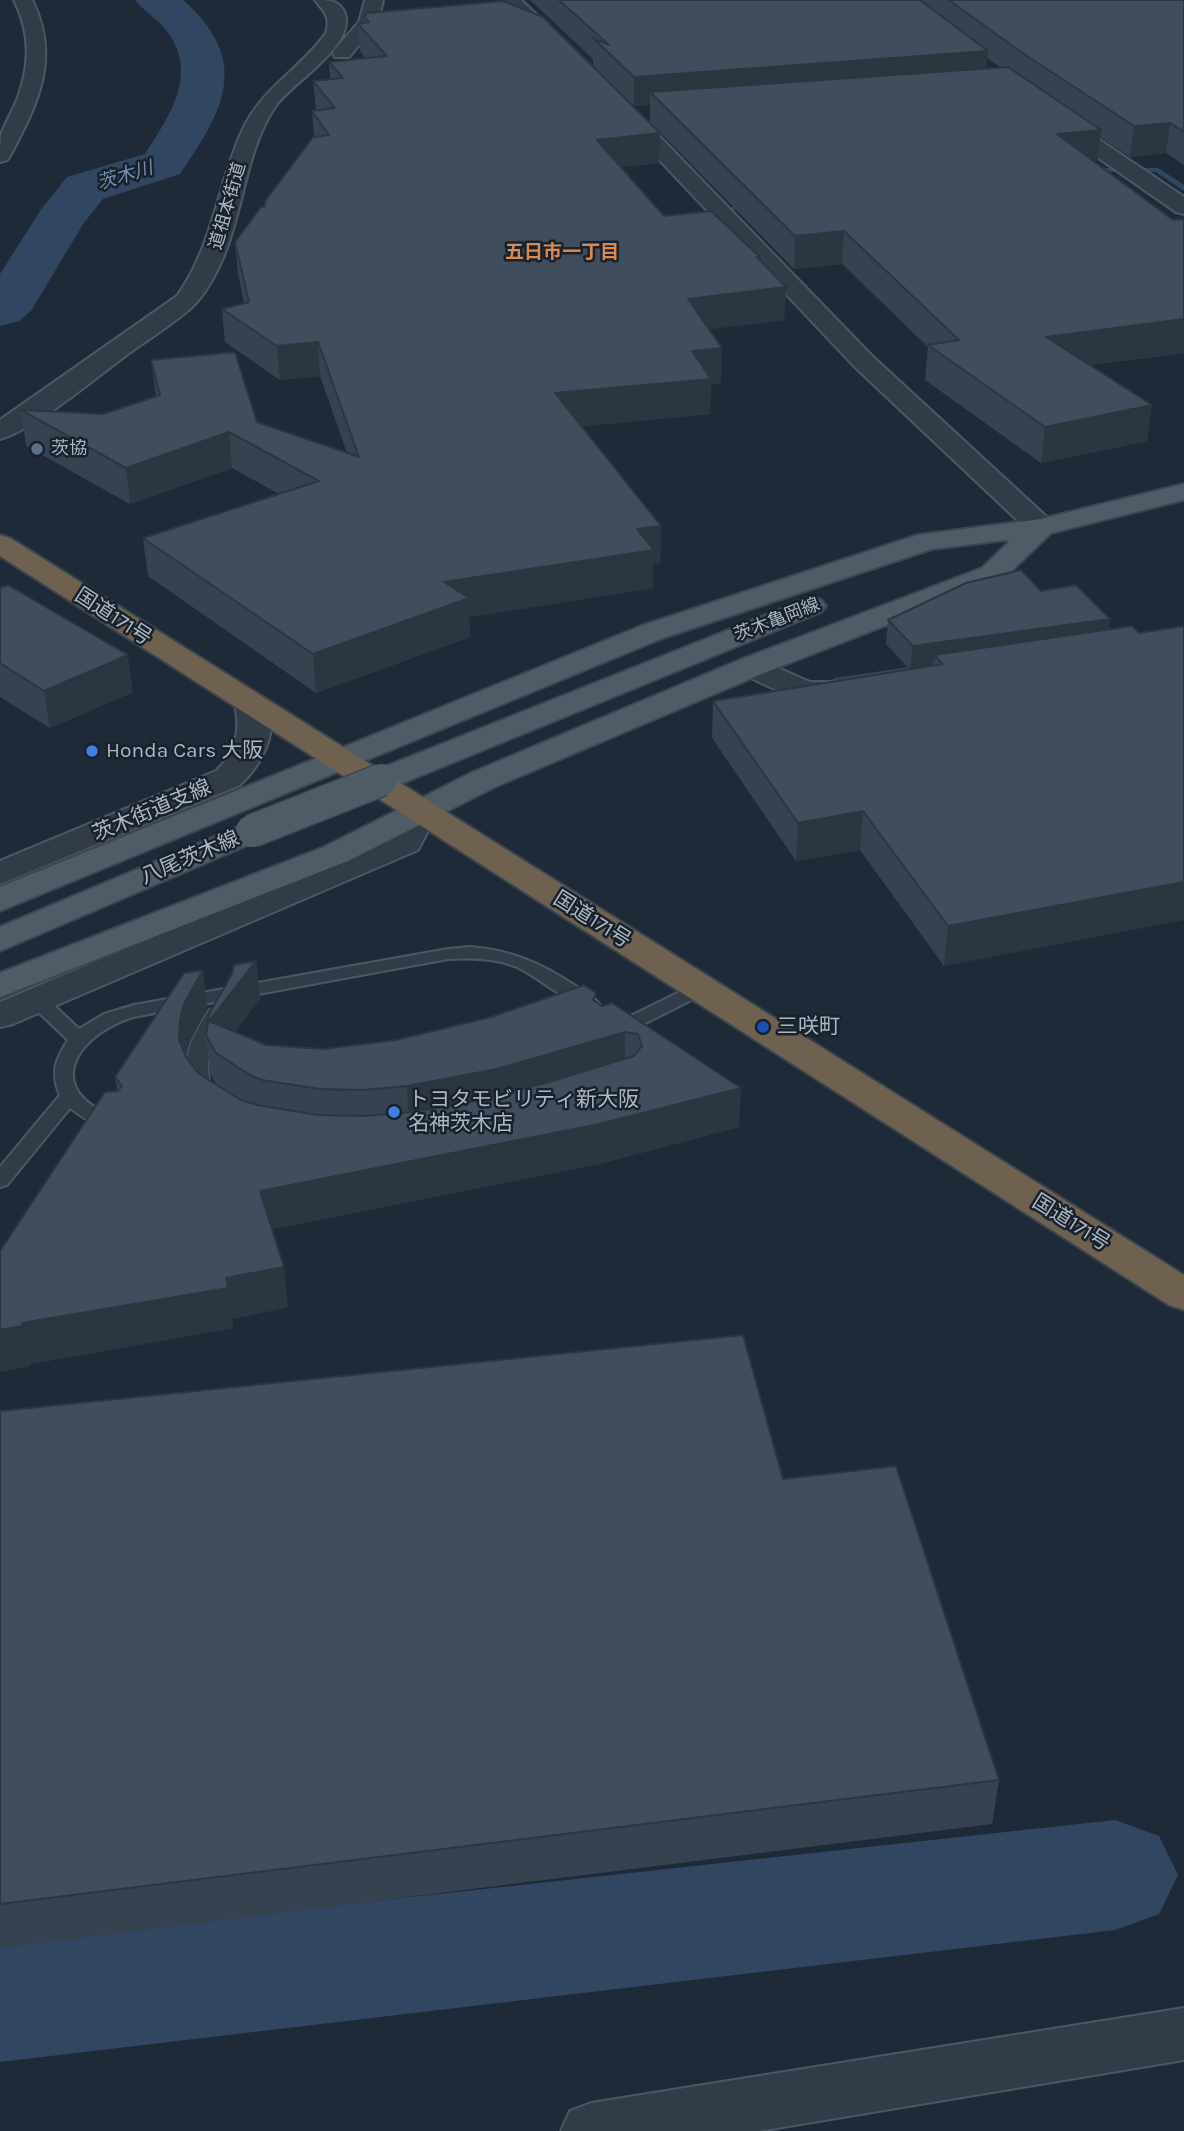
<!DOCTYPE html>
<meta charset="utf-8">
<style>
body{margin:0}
canvas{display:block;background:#1f2a38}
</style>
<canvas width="1184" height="2131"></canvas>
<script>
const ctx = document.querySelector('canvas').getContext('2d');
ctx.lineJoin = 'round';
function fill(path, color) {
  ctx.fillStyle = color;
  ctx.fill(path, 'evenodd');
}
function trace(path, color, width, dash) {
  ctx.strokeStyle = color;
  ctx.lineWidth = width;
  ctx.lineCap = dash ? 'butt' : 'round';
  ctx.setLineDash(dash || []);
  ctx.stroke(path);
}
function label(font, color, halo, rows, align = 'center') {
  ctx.font = font + ' Karla,"Noto Sans JP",sans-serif';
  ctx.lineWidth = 5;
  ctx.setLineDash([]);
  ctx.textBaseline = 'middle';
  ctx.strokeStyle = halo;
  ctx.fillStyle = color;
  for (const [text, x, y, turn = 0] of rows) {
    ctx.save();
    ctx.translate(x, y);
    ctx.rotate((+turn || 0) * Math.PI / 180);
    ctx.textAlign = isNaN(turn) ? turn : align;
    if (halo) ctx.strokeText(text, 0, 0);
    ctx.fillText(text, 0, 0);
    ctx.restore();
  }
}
const stream = new Path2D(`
 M1083 168H1158L1184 185V191L1156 172H1083Z
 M753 204 757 206 756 208 730 210 726 208Z
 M923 665 929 668 927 670 835 684 829 681 835 678Z`);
const river = new Path2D(`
 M135 0H183C252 61 224 110 180 174L103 199 83 224 31 311 19 321 0 326V274L42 208 67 177 145 154C169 117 200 73 166 30 157 18 144 12 135 0Z
 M1115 1820 1159 1836 1178 1875 1159 1914 1115 1930 0 2062V1942Z`);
const lane = new Path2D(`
 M470 947C510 950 541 963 574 985 583 991 594 996 600 1005L598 1009C580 1013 537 976 517 967 495 958 472 958 448 959L133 1017C69 1038 43 1095 122 1119L125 1123 122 1127C104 1132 84 1119 70 1108L7 1185 0 1187V1167L60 1095C50 1073 56 1058 68 1040L30 1004 28 1000 30 996H44L79 1029 104 1014 134 1005 448 949Z
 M700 982 707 984 709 988 707 992 620 1036 613 1038 604 1032 606 1028Z`);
const street = new Path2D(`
 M14 0H32C61 57 38 104 10 156L7 160 0 162C0 154 0 143 1 135 5 123 12 112 17 100 30 65 31 34 14 0Z
 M315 0C329 0 340 0 345 14 355 47 292 82 275 107 245 152 244 210 223 258 216 274 206 294 192 307 174 323 152 337 132 351 100 374 35 430 0 439V420L177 296C213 246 217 186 242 131 262 87 300 70 326 33 331 16 324 12 315 0Z
 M365 0H383L378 22 349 57H335L333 53 335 49 359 22Z
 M502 0H521L562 39 564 43 562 47H548Z
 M623 104 630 106 872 356 1051 521 1055 527 1051 533 1041 535 1031 533 854 366 616 114 613 110 616 106Z
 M1057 114 1064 116 1184 197V214L1176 212 1050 124 1047 120 1050 116Z
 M753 657 810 682H846L857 684 862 691 857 698C814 708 779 693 742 673L738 666 742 659Z
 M251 696 262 698C283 728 262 764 240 785L0 884V861L216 771C236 752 241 731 235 705L240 698Z
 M421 801 433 804 438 811 418 850 13 1024 0 1027V1002L392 837 409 804Z
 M1184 2008V2060L759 2131H561L570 2111 591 2103Z`);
const primary = new Path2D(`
 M1184 484V500L1051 533 1002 580 764 673 497 786 348 861 0 997V973L324 847 473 772 742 659 982 568 1009 542 1006 540 932 549 663 638 0 911V887L641 626 918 535 1041 519Z
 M811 597 821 600 826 606 821 612 393 787 381 790 369 787 365 780 369 773Z
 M252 821 264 824 269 831 264 838 0 951V927Z`);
const highway = new Path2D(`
 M0 535 10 538 1184 1275V1310L1169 1305 0 556Z`);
const laneBridge = new Path2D(`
 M202 1091C190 1060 202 1040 219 1014`);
const primaryBridge = new Path2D(`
 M252 831 381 780`);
const wall = new Path2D(`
 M530 0H1184V165L1166 153 1130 157 1100 137 1098 160 1093 161 1173 220 1184 219V353L1090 365 1147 441 1041 463 925 380 928 347 842 264 794 269 650 122V105L634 106 593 67V59ZM987 58 1000 67 986 68Z
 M364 17 660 133 659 163 621 167 664 216 760 257V260L786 287 784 320 709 329 721 383 711 384 710 414 582 426 661 526 660 563 653 564V588L469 617 470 637 316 693 148 576 143 538 279 494 232 468 130 504 26 446 21 410 103 414 156 396 151 360 257 422 347 453 320 376 280 380 225 342 222 309 244 303 238 274 235 242 264 207 314 136 312 111 316 110 313 81 330 79 329 62 366 59 360 51 358 24 364 23Z
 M1021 570 944 966 860 850 796 861 712 738 713 701 910 670 886 644 888 620Z
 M0 588 133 692 50 728 0 697Z
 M256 961 260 999 235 1032 266 1045 323 1049 396 1040 596 1002 602 1006 612 1003 739 1127 599 1164 272 1229 288 1307 232 1319 233 1328 30 1364V1366L0 1372 117 1091 115 1077 203 970 207 1008 189 1043 185 1056 198 1073 217 1086 210 1074 206 1035Z
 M0 1411 783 1479 999 1780 992 1824 0 1948Z`);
const shadedWall = new Path2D(`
 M988 51 985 80 650 92V105L634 106V77Z
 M1170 123 1166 153 1130 157 1134 126Z
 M1101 130 1098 160 1054 165 1057 134Z
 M660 133 659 163 597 170V140Z
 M844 231 842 264 794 269 795 236Z
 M786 287 784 320 687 332 688 299Z
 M1184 319V353L1042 371 1046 337Z
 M318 342 320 376 280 380 277 346Z
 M722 348 721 383 711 384 710 414 556 429 555 393 692 351Z
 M1152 405 1147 441 1041 463 1045 427Z
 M229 432 232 468 130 504 126 468Z
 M661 526 660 563 653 564V588L469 617 470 637 316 693 313 654 444 582 637 529Z
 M1110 619 1107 643 934 655 933 667 910 670 913 646Z
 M128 655 133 692 50 728 44 691Z
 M863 811 860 850 796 861 798 823Z
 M1184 882V920L944 966 948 926Z
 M256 961 260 999 218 1054 209 1021Z
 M203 970 207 1008 189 1043 184 1059 179 1040 180 1020 184 1004Z
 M625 1032V1070L409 1125 407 1086Z
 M741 1088 739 1127 599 1164 264 1231 260 1191Z
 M284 1267 288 1307 232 1319 233 1328 30 1364V1366L0 1372V1330L22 1323Z`);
const building = new Path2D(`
 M559 0H920L988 51 634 77 593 38 609 45Z
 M949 0H1184V132L1170 123 1134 126 1021 52Z
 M503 1 543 17 660 133 597 140 664 216 711 211 760 257H757L786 287 688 299 722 348 692 351 711 379 555 393 661 526 637 529 654 550 444 582 469 598 313 654 143 538 319 481 229 432 126 468 21 410 103 414 160 395 151 360 235 352 257 422 359 457 318 342 277 346 222 309 249 302 235 242 261 207H264L266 200 313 137 329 135 312 111 335 108 313 81 343 78 329 62 387 56 358 24 369 22 364 17 367 13Z
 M1008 67 1101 130 1057 134 1173 220 1184 219V319L1046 337 1152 405 1045 427 928 345 959 340 844 231 795 236 650 92Z
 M1021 570 1041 591 1076 585 1110 619 913 646 888 620 966 583Z
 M8 585 128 655 44 691 0 663V588Z
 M1132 626 1139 633 1184 626V882L948 926 863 811 798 823 713 701 943 664 934 655Z
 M256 961 209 1021 266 1045 323 1049 396 1040 491 1017 584 985 596 993 593 1000 602 1006 612 1003 741 1088 599 1124 260 1191 284 1267 226 1278 228 1288 22 1323V1326L0 1330V1251L105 1092 118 1091 122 1086 115 1077 184 973 203 970 184 1004 180 1020 179 1040 186 1057 198 1073 215 1084 241 1100 257 1105 318 1115 364 1116 411 1112 458 1105 549 1082 634 1056 642 1046 638 1034 625 1032 497 1069 407 1086 363 1090 320 1089 262 1080 250 1075 216 1053 206 1035 209 1014 232 974 234 965Z
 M743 1335 783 1479 896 1466 999 1780 0 1904V1411Z`);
const markers = [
 [37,449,7,"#5c6f8a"],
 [92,751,7,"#3f7fe0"],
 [763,1027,7,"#1a4fb4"],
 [394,1112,7,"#3f7fe0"]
];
const farStreetnames = [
 ["道祖本街道",228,206,-74],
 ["茨木亀岡線",777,620,-21]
];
const farPoinames = [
 ["茨協",51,449]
];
const farWaternames = [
 ["茨木川",125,176,-17]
];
const farNeighbourhoodnames = [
 ["五日市一丁目",562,253]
];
const streetNames = [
 ["国道171号",113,617,33],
 ["茨木街道支線",152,811,-23],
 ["八尾茨木線",190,858,-23],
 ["国道171号",592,920,32],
 ["国道171号",1071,1223,32]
];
const poiNames = [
 ["Honda Cars 大阪",106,751],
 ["三咲町",777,1027],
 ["トヨタモビリティ新大阪",408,1100],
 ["名神茨木店",408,1124]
];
fill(stream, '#314660');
fill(river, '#314660');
trace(lane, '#4d5763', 4);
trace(street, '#4d5763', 4);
trace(primary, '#3c4552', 4);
trace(highway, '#3a444f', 4);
fill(lane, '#323c48');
fill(street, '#323c48');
fill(primary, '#505b68');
fill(highway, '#6f614f');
trace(laneBridge, '#4d5763', 24, []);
trace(primaryBridge, '#3c4552', 35, []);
trace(laneBridge, '#323c48', 21);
trace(primaryBridge, '#505b68', 32);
fill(wall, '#364250');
fill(shadedWall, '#2c3641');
fill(building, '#3f4d5d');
trace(building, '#2c3641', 2);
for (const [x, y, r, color] of markers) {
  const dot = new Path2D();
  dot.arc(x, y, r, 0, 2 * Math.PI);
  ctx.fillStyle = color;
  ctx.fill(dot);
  trace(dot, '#18212c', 2.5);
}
label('18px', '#acb7c5', '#18212c', farStreetnames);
label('18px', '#acb7c5', '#18212c', farPoinames, 'left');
label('italic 19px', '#738eb0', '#18212c', farWaternames);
label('bold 19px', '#d88954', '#18212c', farNeighbourhoodnames);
label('21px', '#acb7c5', '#18212c', streetNames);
label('21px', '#acb7c5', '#18212c', poiNames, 'left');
</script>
